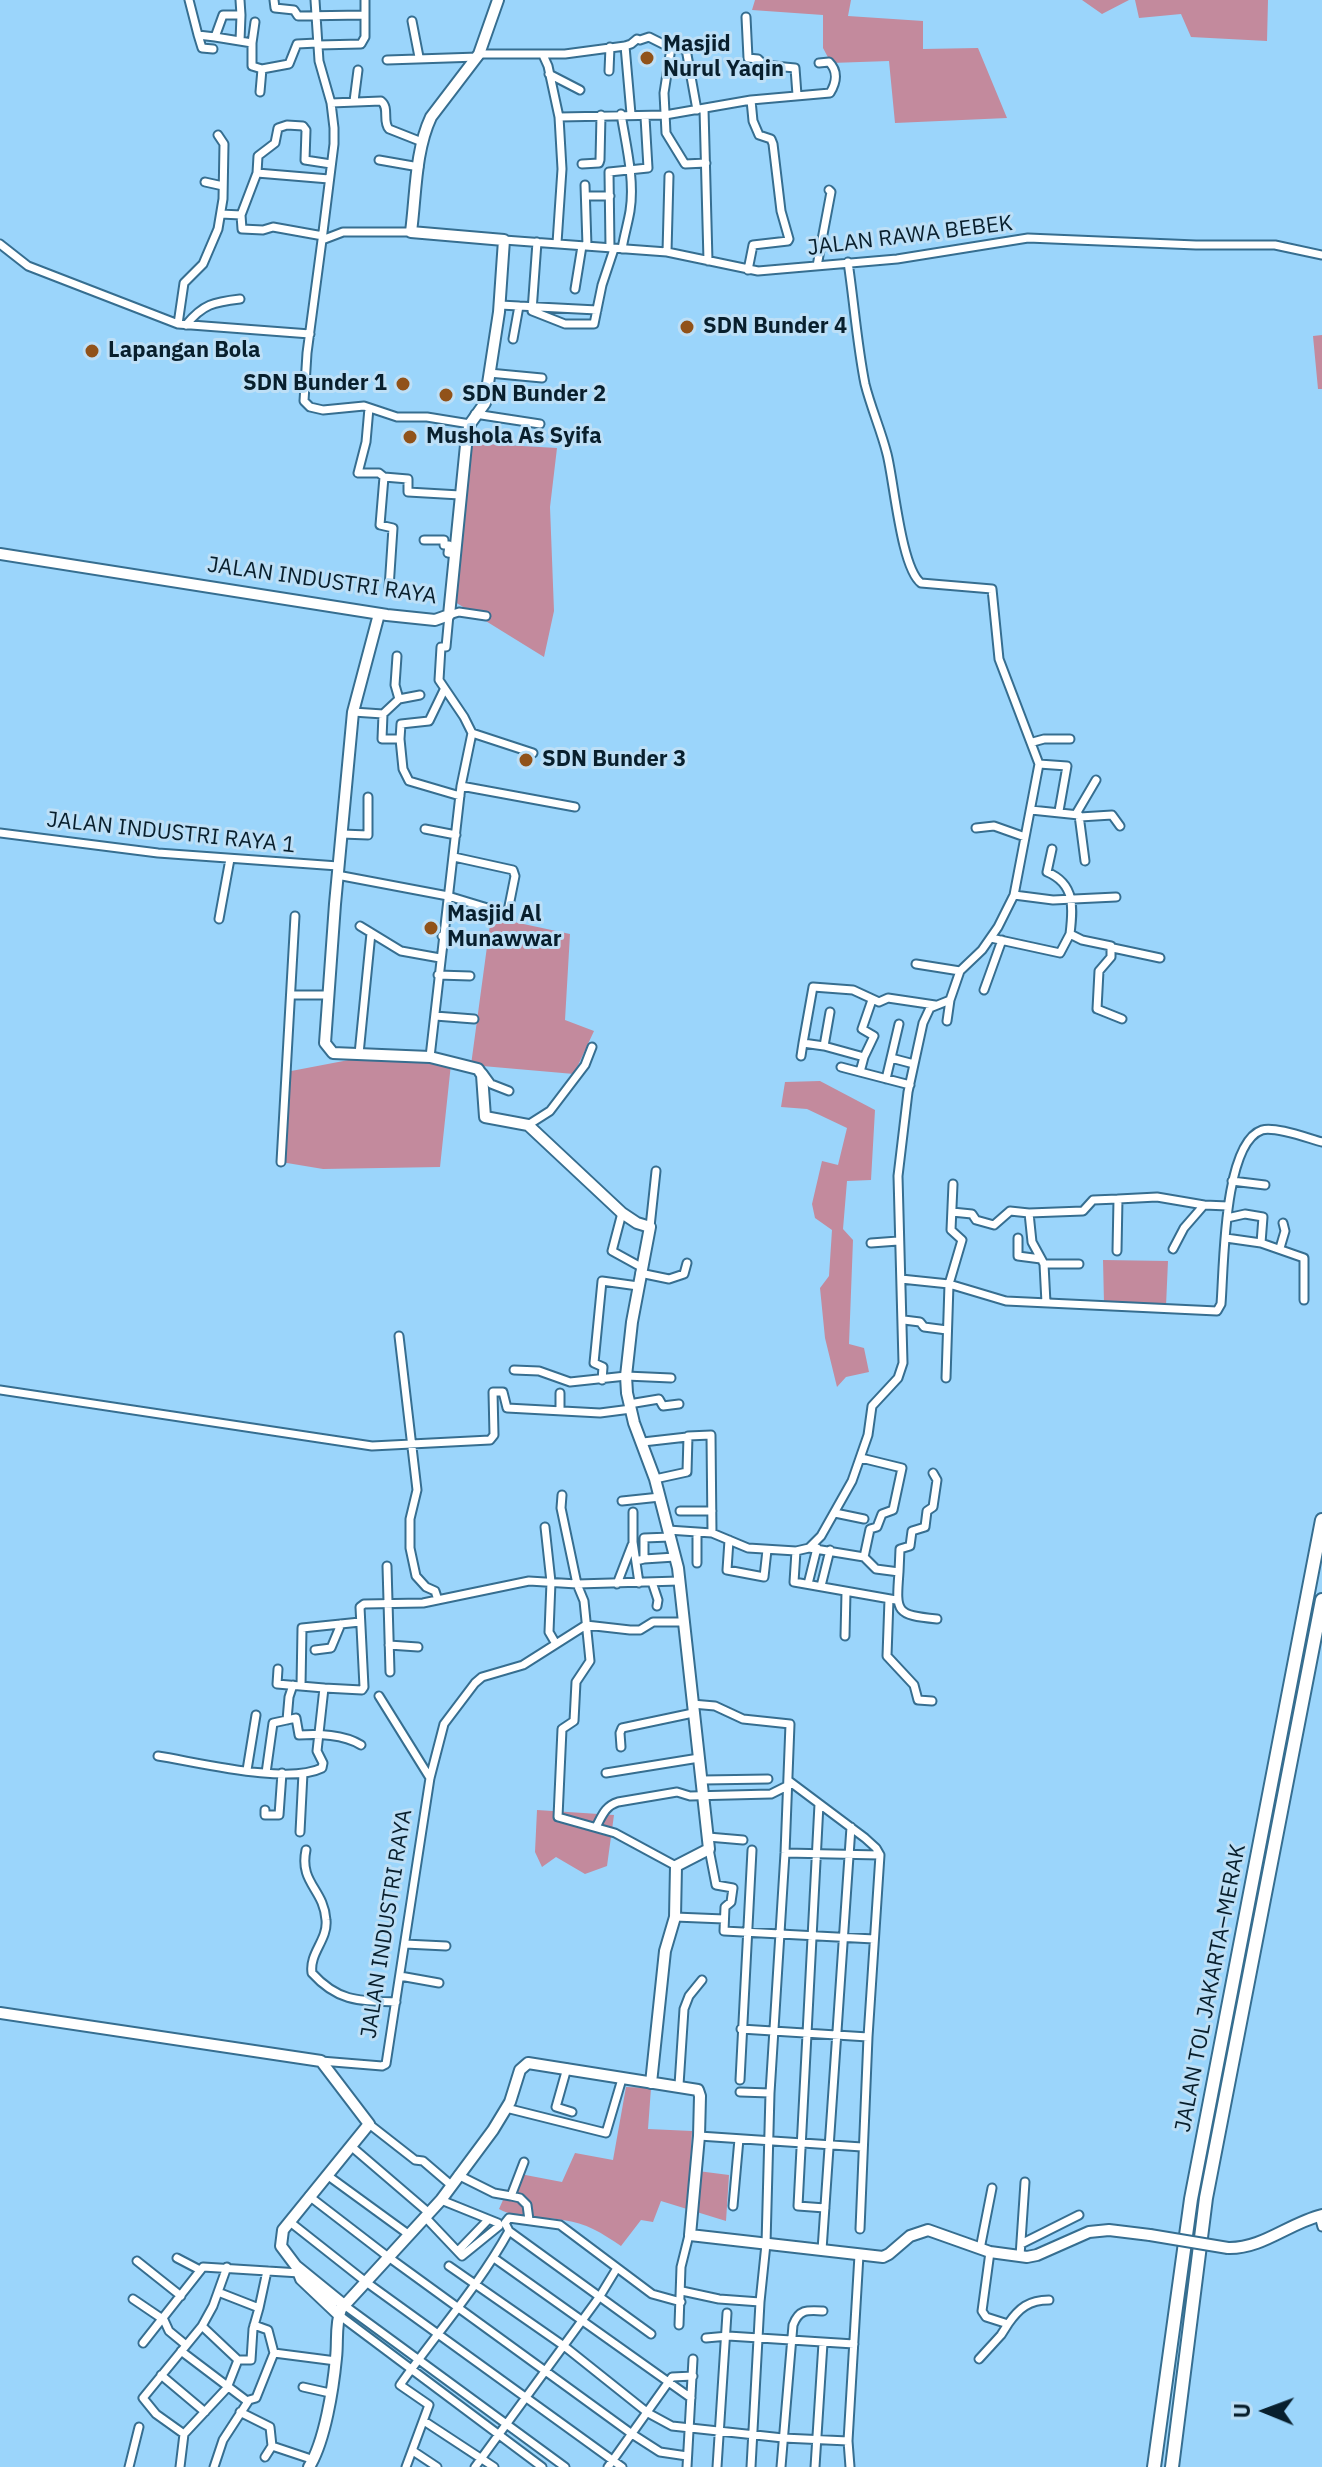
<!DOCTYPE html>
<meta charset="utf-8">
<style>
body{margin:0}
#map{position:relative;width:1322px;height:2467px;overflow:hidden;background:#9bd5fb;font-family:"IBM Plex Sans",sans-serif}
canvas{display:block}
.north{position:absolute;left:1226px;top:2371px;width:80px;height:80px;-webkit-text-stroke:6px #bddff6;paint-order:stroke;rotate:271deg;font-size:22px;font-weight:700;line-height:32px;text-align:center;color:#081f2d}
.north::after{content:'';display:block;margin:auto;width:28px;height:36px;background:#081f2d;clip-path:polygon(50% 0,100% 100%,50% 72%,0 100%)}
</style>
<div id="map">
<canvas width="1322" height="2467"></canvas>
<div class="north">U</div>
</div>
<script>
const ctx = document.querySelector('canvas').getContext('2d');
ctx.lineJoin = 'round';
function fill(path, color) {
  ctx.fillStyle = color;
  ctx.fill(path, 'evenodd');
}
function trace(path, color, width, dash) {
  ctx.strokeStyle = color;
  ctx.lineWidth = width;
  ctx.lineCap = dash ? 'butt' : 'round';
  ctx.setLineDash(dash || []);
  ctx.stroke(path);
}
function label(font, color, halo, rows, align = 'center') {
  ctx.font = font + ' "IBM Plex Sans",sans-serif';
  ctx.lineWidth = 6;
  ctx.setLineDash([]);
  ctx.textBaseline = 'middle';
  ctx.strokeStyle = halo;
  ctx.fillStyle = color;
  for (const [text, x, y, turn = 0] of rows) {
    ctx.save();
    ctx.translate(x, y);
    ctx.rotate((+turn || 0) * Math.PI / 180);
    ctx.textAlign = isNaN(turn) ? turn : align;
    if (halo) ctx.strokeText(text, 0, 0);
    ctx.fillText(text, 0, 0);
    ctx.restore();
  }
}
const green = new Path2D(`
 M755 0H851L848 16 923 21V49L978 48 1007 118 895 123 889 61 831 63 823 48V15L752 10Z
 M1082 0H1129L1102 14Z
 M1135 0H1268L1267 41 1191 37 1181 14 1139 18Z
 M1322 335V389H1318L1313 336Z
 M470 443 557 448 550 507 554 611 544 657 455 602Z
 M491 917 570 934 565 1020 594 1031 574 1074 471 1065Z
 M380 1054 451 1064 440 1167 323 1169 281 1162 286 1072Z
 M820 1081 875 1110 871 1180 847 1181 843 1229 853 1240 849 1344 864 1348 869 1372 846 1377 837 1387 825 1338 820 1288 829 1276 832 1230 815 1218 812 1204 822 1161 838 1165 847 1128 807 1109 781 1107 785 1082Z
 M1103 1260 1168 1261 1166 1306 1104 1303Z
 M537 1810 614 1815 607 1866 585 1874 556 1857 542 1867 535 1852Z
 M626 2087 651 2088 648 2129 692 2131 690 2170 729 2175 726 2221 661 2201 653 2222 641 2220 621 2246C602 2233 586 2223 563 2220 540 2216 520 2220 499 2209L515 2173 562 2182 575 2153 613 2160Z`);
const street = new Path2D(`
 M189 0 198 35 215 37 223 15H241L240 41
 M240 0 241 15
 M274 0 275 8 294 10 298 16 364 15
 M315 0 319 61 331 103 334 128V144L322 240
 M746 17 748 58 758 59 764 65 795 68 797 95
 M412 21 419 57
 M198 35 202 48 213 49
 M215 37 252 43V66L262 69 289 64 297 44 317 43
 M252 43 255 22
 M318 45 361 44 365 37V0
 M625 46 631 114
 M671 48 664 93 666 133 685 164 706 163
 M686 49 697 110
 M479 54H565L625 46 631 44 637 39 640 40 649 37 671 48 686 49 710 43
 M543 55 548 66 559 117 562 169 557 243
 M387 60 478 57
 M609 71 610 47
 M549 74 580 90
 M260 92 262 69
 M354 101 358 70
 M331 103 381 101C390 108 382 121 389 129L422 142
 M704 109 708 261
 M621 114C626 145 635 180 630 211 628 223 624 236 622 249
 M559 117 665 115 751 100 830 93C836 83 839 72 829 62L819 63
 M379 160 419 167
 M582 164 599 163 600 160 601 115
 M329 179 257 173 258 156 275 143 278 128 287 125 303 126 306 130 305 160 331 164
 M205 182 223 186
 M585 185 587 246
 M586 196H610
 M221 214 241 215 257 173
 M241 215 242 229 263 230 273 227 323 236
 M411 232H343L322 240 307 353 304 401 310 407 323 410 364 406 397 417H427L470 424
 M504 240 667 252 758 271 897 259 1028 238 1196 245H1275L1322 255
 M537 242 532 311 565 324H594L602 285 614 249
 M0 244 28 266 178 324 310 334
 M610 248 609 172 648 168 645 117
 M667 252 669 176
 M817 266 831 192 829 190
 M748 270 753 245 788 241 789 239 781 211 773 144 771 139 759 135 753 121 751 100
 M575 289 582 246
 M500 305 519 306 513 339
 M519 306 597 310
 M178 324 184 283 203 264 218 229 223 199 224 144 218 135
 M186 325C203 304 214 302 240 299
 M489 373 542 378
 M369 408 366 442 358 473H379L384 477 380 525 393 528 389 588
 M475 414 540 424
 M384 477 408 479V492L460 495
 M424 540H444V545H449L448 553 455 554
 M399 699 420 695
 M353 712 383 714 399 699 395 685 397 656
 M383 714 382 739H400L401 724 429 721 444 690
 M472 733 533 753
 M400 739 403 769 409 781 460 796
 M1033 742 1044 739H1070
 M1039 764 1067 766 1059 811
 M461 786 575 807
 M1031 810 1079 815 1085 861
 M1076 814 1096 780
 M1080 817 1112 815 1120 826
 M976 828 994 826 1025 837
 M425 829 456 835
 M0 833 158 853 338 866
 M342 834 368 835V797
 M1052 849 1047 872C1076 884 1073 909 1070 934
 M337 875 448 896 504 913 508 911 515 876 513 870 454 857
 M1014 895 1053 900 1116 897
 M219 919 230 859
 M360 926 401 951 440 958
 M442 936 472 940
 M991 938 1060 953 1070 934 1082 940 1111 946V957L1099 971 1097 1009 1122 1019
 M1113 948 1160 958
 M916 964 960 971
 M438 975 470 976
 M984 990 1002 940
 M291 995H328
 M830 1012 824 1046 864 1057 860 1072 910 1085
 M435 1016 474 1019
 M947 1021 950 1000
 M824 1046 803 1043 813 987 853 990 879 1002 888 998 935 1005
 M359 1054 371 933
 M801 1056 803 1043
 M430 1057 461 786 472 733 464 717 439 680 441 647H446L449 615 459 612 486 616
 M864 1057 874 1036 862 1029 872 1000
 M891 1058 914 1064
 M841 1067 860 1072
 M483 1073 491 1084 509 1091
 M886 1079 899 1024
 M528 1125 550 1111 585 1065 592 1047
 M281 1162 295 916
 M1232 1181 1265 1185
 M952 1212 972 1214 976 1220 994 1225 1010 1211 1029 1213
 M622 1213 612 1251 641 1267
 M1227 1218 1245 1214 1263 1217 1261 1243
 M650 1227 656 1171
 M1018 1238V1256L1041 1259
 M1226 1238 1261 1243 1304 1258V1300
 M871 1243 898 1241
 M1280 1248 1285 1231 1283 1223
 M1173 1249 1184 1228 1204 1205 1228 1206
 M1117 1251 1118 1199 1157 1197 1204 1205
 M1044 1264H1079
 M640 1273 669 1279 684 1274 687 1263
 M901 1279 949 1284 1006 1301 1217 1311 1221 1304C1224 1269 1223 1143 1262 1130 1275 1126 1307 1138 1322 1142
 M1046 1303 1044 1264 1032 1242 1029 1213 1083 1211 1093 1200 1118 1199
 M904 1320 920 1322 924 1327 947 1330
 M399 1336 417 1490 410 1519V1548L416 1576 426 1587 435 1591 438 1600
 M514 1370 539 1371 570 1382 626 1376 671 1378
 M946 1378 949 1284 962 1240 951 1230 953 1184
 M602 1380 603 1367 594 1363 602 1281 638 1286
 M0 1390 372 1446 490 1440 494 1435 493 1392H503L507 1408 600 1413 631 1409
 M629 1404 659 1399 663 1406 679 1404
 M560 1410V1393
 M643 1442 687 1437
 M861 1458 902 1468 893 1510 882 1514 877 1527 870 1529 864 1557
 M655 1479 687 1472 688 1436 711 1435 712 1533
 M562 1495 561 1508 577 1584 584 1601 590 1661 576 1682 574 1721 562 1729 558 1817 615 1833 676 1866
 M622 1501 660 1497
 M680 1511H712
 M633 1512V1542L639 1583
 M835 1513 864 1519
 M545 1527 551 1582 549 1632 556 1644
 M668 1530 712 1533 748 1548 796 1551 809 1548 821 1536 852 1481 868 1435 872 1406 898 1378 903 1363 898 1176 908 1092 923 1023 930 1008 950 1000 960 971 982 950 998 927 1014 895 1039 764 999 659 992 589 921 583C901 568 894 481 887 454 881 430 871 408 865 384 857 344 854 302 848 262
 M729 1540 727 1570 764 1577 767 1550
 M809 1548 864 1557 876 1569 899 1572C896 1612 895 1615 937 1619
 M796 1551 794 1582 896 1600
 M644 1559 675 1557
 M636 1561 644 1559V1538L670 1537
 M697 1563V1532
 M387 1566 390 1672
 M899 1572 900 1549 910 1546 912 1531 925 1527 927 1511 933 1507 937 1480 933 1473
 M652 1582 658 1600 657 1606
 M617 1584 632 1545
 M808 1584 817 1548
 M821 1586 830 1550
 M889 1599 887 1656 914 1685 918 1700 932 1701
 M586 1625 630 1630H640L653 1622H683
 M845 1636 846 1592
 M389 1645 418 1647
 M315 1650 331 1648 341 1624
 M278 1669 277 1684 324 1688
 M301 1686 302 1628 360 1622
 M379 1696 430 1778
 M692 1704 715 1706 743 1719 790 1724 785 1853 770 2093 766 2244 760 2302 751 2467
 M287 1720 289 1697 293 1685
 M621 1747 620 1733 622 1728 693 1713
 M158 1756C197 1762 288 1785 322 1768L323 1763 317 1751 324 1688 362 1690 364 1687 360 1607 364 1604 423 1603 529 1581 577 1584 679 1581
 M247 1770 256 1715
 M266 1773 273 1723 296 1718 299 1735C319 1734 343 1734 361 1745
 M606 1773 699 1758
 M703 1780 768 1779
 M789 1781 865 1838 876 1848 880 1855 868 2037 860 2229
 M819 1804 798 2206 825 2208
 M265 1810V1815H279L282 1773
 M596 1827C602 1816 605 1806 618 1802L677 1792 690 1796 771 1794 789 1785
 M300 1832 303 1773
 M708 1837 743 1840
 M709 1849 716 1885 733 1888 731 1902 725 1907 724 1931 874 1939
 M306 1850C299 1883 324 1889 326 1920 328 1940 309 1953 312 1973 338 2002 360 2001 396 2002
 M785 1853 880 1855
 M675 1917 724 1919
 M405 1944 446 1946
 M400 1976 439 1983
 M741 2029 868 2037
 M321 2061 382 2066 386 2064 430 1778 444 1724 475 1683 482 1677 523 1665 586 1625
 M567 2068 556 2107 572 2112
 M740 2080 752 1850
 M679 2085 684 2009 689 1996 702 1980
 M740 2092 770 2093
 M506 2108 606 2133 622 2079
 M369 2124 415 2160 423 2161 451 2185
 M699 2136 862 2147
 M352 2147 429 2213
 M327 2175 408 2234
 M458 2175 494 2193 511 2196 524 2162
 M309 2196 387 2256 632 2434 660 2452 687 2456
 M511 2196 520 2198 527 2205 529 2220
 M733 2206 739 2139
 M1319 2216 1322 2227
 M426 2218 462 2256 499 2226 498 2223 441 2200
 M290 2222 366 2282 622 2467
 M509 2231 505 2223 509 2218 560 2225 652 2294 681 2302
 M1021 2244 1079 2215
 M980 2249 992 2188
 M822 2250 851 1827
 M458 2251 488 2220
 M990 2252 982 2311 986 2317 1008 2324C1019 2308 1029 2300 1049 2300
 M1020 2256 1025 2182
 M177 2258 200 2270
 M494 2258 691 2398
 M137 2261 181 2296
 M449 2266 564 2346 648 2413 672 2426 783 2438 848 2441
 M682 2291 719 2299 760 2302
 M218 2292 259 2308 267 2271
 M133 2299 164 2320 169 2331 186 2345
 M344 2305 565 2467
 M339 2315 542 2467
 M254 2325 268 2330 274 2353 336 2361
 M679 2325 681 2267 689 2235
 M706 2338 728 2336 854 2344
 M143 2343 203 2267 300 2273
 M181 2351 247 2401
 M979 2359 1001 2335 1008 2324
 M238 2360H251L253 2329 259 2308
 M161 2375 205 2412
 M303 2387 330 2393
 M240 2412 270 2427 272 2446
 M424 2421 494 2467
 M184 2434 156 2414 143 2398 202 2326 213 2306 227 2267
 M413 2451 437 2467
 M265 2457 272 2446 314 2460
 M129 2467 139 2427
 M180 2467 184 2434 227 2388 238 2360 202 2326
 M214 2467 223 2440 249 2400 256 2398 274 2353
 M406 2467 429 2405 400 2385C436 2334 478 2287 509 2231L651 2334
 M475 2467 600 2296 617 2268
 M608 2467 672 2377 693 2376
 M687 2467 693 2359
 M717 2467 727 2313
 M781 2467 793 2325C799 2309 807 2310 823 2311
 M815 2467 823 2343
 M850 2467 848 2441 859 2255`);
const secondary = new Path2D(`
 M0 554 387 615 435 620 449 615 467 435 470 424 485 403 499 312 504 240 411 232C416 194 415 151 431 117L479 54 498 0
 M379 614 353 712 335 904 325 1043 333 1053 430 1057 478 1069 482 1075 485 1117 528 1125 622 1213 637 1223 650 1227 632 1322 626 1376 627 1393 634 1423 655 1479 678 1568 709 1849 676 1866 675 1917 665 1951 651 2083
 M0 2013 321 2061 369 2124 283 2230 281 2246 296 2266 344 2305
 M1228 2248C1262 2249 1289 2223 1322 2215
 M296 2266 301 2279 339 2315
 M309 2467C325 2441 333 2389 336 2358 338 2342 335 2325 341 2309L441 2200 493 2130 510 2102 520 2070 528 2063 698 2090 700 2096 699 2136 690 2235 883 2257 889 2254 910 2236 928 2230 990 2252 1027 2257 1037 2255 1089 2232 1109 2230 1150 2235`);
const highway = new Path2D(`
 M1154 2467 1191 2199 1322 1520
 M1172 2467 1206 2198 1322 1600`);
const secondaryBridge = new Path2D(`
 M1150 2235 1228 2248`);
const markers = [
 [647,58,8,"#915219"],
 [687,327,8,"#915219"],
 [92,351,8,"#915219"],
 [403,384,8,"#915219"],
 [446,395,8,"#915219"],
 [410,437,8,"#915219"],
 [526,760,8,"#915219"],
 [431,928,8,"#915219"]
];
const poiNames = [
 ["Masjid",663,45],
 ["Nurul Yaqin",663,70],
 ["SDN Bunder 4",703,327],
 ["Lapangan Bola",108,351],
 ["SDN Bunder 1",387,384,"right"],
 ["SDN Bunder 2",462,395],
 ["Mushola As Syifa",426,437],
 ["SDN Bunder 3",542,760],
 ["Masjid Al",447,915],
 ["Munawwar",447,940]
];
const streetNames = [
 ["JALAN RAWA BEBEK",910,236,-7],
 ["JALAN INDUSTRI RAYA",322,581,8],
 ["JALAN INDUSTRI RAYA 1",171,833,6],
 ["JALAN INDUSTRI RAYA",387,1924,-81],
 ["JALAN TOL JAKARTA–MERAK",1211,1988,-79]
];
fill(green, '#c38a9d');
trace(street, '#366e90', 11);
trace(secondary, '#366e90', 14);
trace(highway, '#366e90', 16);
trace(street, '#fff', 7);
trace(secondary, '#fff', 10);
trace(highway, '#fff', 12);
trace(secondaryBridge, '#366e90', 14, []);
trace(secondaryBridge, '#fff', 10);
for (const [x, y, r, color] of markers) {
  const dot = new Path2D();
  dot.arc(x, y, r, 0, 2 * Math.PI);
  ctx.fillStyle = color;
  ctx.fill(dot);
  trace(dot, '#bddff6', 3);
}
label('bold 22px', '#081f2d', '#bddff6', poiNames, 'left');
label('22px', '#081f2d', '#bddff6', streetNames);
</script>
